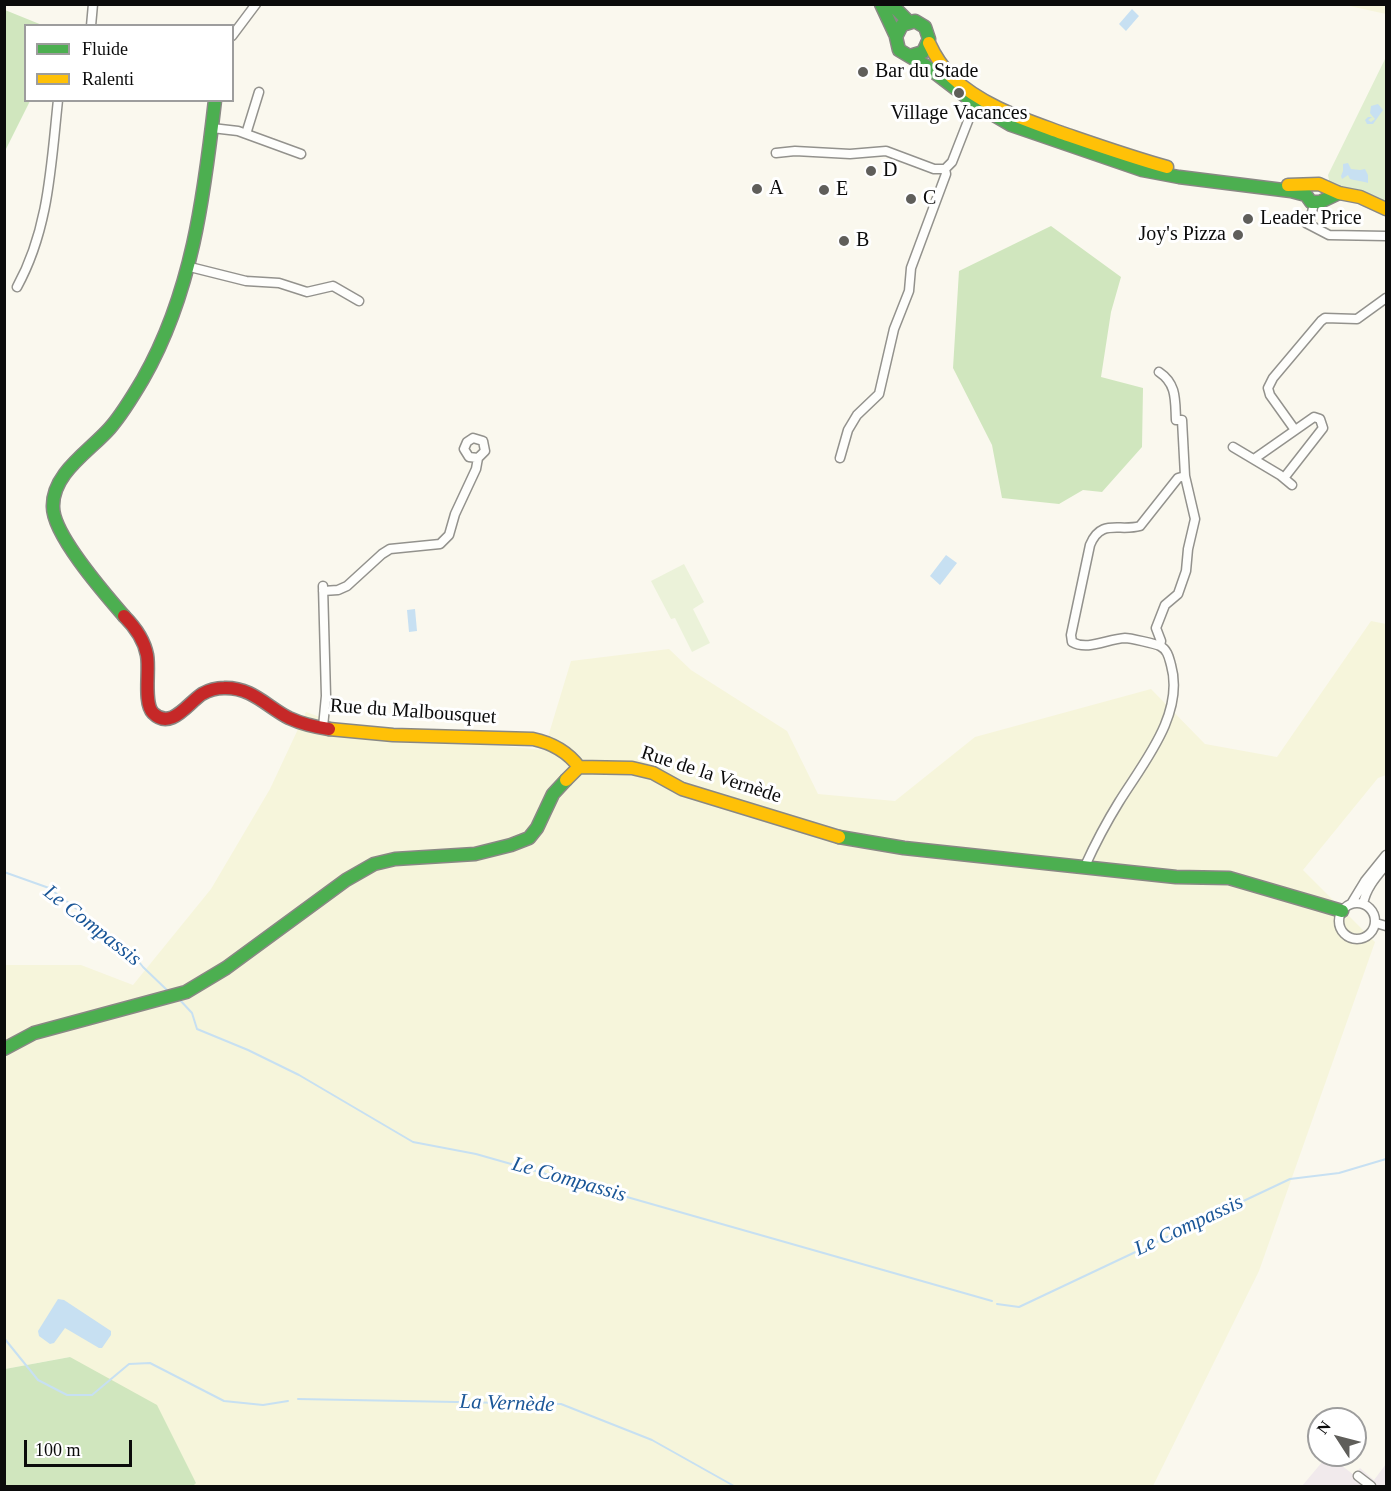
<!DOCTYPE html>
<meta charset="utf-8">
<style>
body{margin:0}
#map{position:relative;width:1391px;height:1491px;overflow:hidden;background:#faf8ee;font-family:Georgia,serif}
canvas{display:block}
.frame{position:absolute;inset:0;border:6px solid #0b0b0b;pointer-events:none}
.legend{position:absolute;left:24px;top:24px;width:210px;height:78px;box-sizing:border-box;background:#fff;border:2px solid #9d9d9d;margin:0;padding:8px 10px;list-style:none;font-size:18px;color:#0b0b0b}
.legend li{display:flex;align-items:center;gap:12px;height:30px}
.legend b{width:30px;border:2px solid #9d9d9d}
.north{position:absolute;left:1307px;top:1407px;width:60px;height:60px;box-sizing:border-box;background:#fff;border:2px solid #9d9d9d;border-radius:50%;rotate:306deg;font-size:16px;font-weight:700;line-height:24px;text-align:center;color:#0b0b0b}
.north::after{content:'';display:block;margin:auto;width:21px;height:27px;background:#5f5e5a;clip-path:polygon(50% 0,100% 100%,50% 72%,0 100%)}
.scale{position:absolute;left:24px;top:1440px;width:108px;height:27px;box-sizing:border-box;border:3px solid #0b0b0b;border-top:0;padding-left:8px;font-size:18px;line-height:21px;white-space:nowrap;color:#0b0b0b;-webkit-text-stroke:4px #fff;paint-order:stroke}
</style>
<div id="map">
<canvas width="1391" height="1491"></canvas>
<div class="frame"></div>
<ul class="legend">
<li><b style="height:8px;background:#4caf50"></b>Fluide</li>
<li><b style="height:8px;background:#ffc107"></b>Ralenti</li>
</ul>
<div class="north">N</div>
<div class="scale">100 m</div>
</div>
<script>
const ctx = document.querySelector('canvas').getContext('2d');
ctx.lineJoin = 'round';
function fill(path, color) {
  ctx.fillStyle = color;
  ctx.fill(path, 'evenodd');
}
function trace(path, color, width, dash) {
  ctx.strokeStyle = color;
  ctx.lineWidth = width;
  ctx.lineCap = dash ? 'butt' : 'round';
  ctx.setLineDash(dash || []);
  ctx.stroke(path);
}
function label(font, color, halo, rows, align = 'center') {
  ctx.font = font + ' Georgia,serif';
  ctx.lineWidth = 6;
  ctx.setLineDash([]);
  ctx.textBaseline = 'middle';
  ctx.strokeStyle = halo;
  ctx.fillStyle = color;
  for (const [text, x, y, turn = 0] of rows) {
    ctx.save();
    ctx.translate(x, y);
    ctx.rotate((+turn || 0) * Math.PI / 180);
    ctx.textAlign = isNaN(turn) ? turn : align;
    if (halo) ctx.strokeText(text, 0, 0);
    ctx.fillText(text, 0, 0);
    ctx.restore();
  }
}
const industrial = new Path2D(`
 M1328 1455 1354 1475 1360 1468 1374 1480 1386 1464V1486H1302Z`);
const farmland = new Path2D(`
 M1290 5H1386V14L1345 5Z
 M1371 621 1386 624V775L1378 778 1303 870 1375 942 1259 1271 1153 1486H193L196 1482 70 1357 5 1369V965H81L133 985 211 889 270 789 306 712 365 733 544 750 571 661 669 649 691 670 787 731 818 794 895 801 975 737 1151 689 1205 744 1277 757Z`);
const green = new Path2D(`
 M1386 57V202L1373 195 1330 186 1328 175Z`);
const forest = new Path2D(`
 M5 10 42 25 26 26V100L30 101 5 151Z
 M1051 226 1121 277 1111 312 1101 377 1143 388 1142 447 1102 492 1083 490 1059 504 1002 498 992 445 953 368 959 271Z
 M70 1357 157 1405 196 1483 193 1486H5V1369Z`);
const pitch = new Path2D(`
 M684 564 704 602 693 609 710 643 692 652 675 618 671 619 651 581Z`);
const water = new Path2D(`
 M1132 9 1139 16 1126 31 1119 24Z
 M1378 104 1383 110 1373 124H1367L1365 120 1368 117H1372L1368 120 1371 122 1375 119 1370 113 1371 106Z
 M1348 163 1351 169 1360 170 1365 169 1368 175V183C1365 182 1354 180 1350 179L1348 175 1342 179 1341 176 1343 171V164Z
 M946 555 957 563 940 585 930 576Z
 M415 609 417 631 409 632 407 610Z
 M58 1299 64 1300 111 1331V1335L102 1348H99L65 1328 54 1343 50 1344 39 1336 38 1331Z`);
const stream = new Path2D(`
 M4 872 49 888 128 948 143 967 169 992
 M179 999 192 1013 197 1029 248 1050 299 1075 413 1142 476 1154 992 1301
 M997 1304 1019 1307 1290 1179 1339 1173 1386 1159
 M4 1338 38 1380 67 1395H92L129 1364 150 1363 224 1401 263 1405 288 1401
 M298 1399 561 1404 652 1440 734 1486`);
const street = new Path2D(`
 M91 26 93 4
 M232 36 256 4
 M212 128 238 131 301 154
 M246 134 259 92
 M776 153 795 151 850 154 886 151 934 169H945L952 162 970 116
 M1314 203 1311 217 1306 223 1329 235 1386 236
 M190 267 246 281 279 283 307 292 333 286 359 301
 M17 287C49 229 51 165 58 100
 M1159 372C1177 384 1175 400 1176 420H1182L1185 476
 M1295 430 1270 395 1268 388 1273 378 1321 321 1325 318 1357 319 1386 298
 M1233 447 1280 475 1292 485
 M840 458 848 430 857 415 879 394 894 329 909 291 911 268 946 174 945 169
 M1254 459 1314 417 1320 419 1323 428 1284 478
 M323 591 338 590 347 586 382 554 390 549 440 544 449 535 455 514 476 469 478 458 485 451 483 441 473 438 467 442 464 449 469 457 478 458
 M323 727 326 696 323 586
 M1085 866C1095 844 1106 823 1119 802 1143 763 1185 714 1171 665 1169 658 1168 650 1160 646 1156 644 1130 638 1125 638 1107 639 1088 651 1072 642L1071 635 1090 545C1101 518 1119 532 1140 526L1178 478 1185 476 1195 519 1188 549 1186 571 1178 594 1165 605 1156 628 1161 641 1160 646
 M1339 921a18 18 0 1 1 36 0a18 18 0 1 1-36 0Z
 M1351 904 1365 881 1386 855
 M1363 904C1366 888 1376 877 1386 865
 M1376 923 1386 926
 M1358 1476 1371 1486`);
const fast = new Path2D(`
 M881 4 895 34
 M891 4 909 22
 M910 56 923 52 929 39 925 27 915 21 902 25 896 37 899 50 926 66 977 105 1011 125 1142 170 1179 177 1291 191 1306 195
 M1306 195 1311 202H1320L1339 193
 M124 616C105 594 53 535 53 507 52 473 90 451 110 428 123 413 133 396 143 379 192 293 204 197 215 100
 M839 837 904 848 1176 877 1229 878 1342 911
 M4 1049 34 1033 186 992 226 968 346 880 374 864 395 859 475 854 511 845 529 838 537 828 553 794 566 780`);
const slow = new Path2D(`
 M929 43C935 56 942 67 952 77 982 106 1024 119 1062 133 1097 145 1131 157 1167 167
 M1288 185 1319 184 1339 193 1360 197 1386 209
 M329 729 393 735 533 739C552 743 567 751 579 767
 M566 780 579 767 632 768 653 773 682 789 839 837`);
const jam = new Path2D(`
 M124 616C135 627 144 639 147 655 150 670 143 703 153 713 171 731 188 703 202 694 209 690 217 688 224 688 252 687 267 707 289 718 302 724 315 727 329 729`);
const markers = [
 [863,72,6,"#5f5e5a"],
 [959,93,6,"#5f5e5a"],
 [871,171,6,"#5f5e5a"],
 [757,189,6,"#5f5e5a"],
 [824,190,6,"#5f5e5a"],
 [911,199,6,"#5f5e5a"],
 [1248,219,6,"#5f5e5a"],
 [1238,235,6,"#5f5e5a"],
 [844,241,6,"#5f5e5a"]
];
const poiNames = [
 ["Bar du Stade",875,72],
 ["Village Vacances",959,114,"center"],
 ["D",883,171],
 ["A",769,189],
 ["E",836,190],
 ["C",923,199],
 ["Leader Price",1260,219],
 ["Joy's Pizza",1226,235,"right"],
 ["B",856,241]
];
const streetNames = [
 ["Rue du Malbousquet",413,712,4],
 ["Rue de la Vernède",711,775,18]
];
const waterNames = [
 ["Le Compassis",92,926,38],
 ["Le Compassis",569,1180,16],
 ["Le Compassis",1189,1226,-25],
 ["La Vernède",507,1404,2]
];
fill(industrial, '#f1eaec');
fill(farmland, '#f6f5db');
fill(green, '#e0eecf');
fill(forest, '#d0e6be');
fill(pitch, '#ebf2d9');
fill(water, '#c7e0f2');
trace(stream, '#c7e0f2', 2);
trace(street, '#93928d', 11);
trace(fast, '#898884', 15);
trace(slow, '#898884', 15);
trace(jam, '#898884', 15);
trace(street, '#fefefc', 8);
trace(fast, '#4caf50', 12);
trace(slow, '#ffc107', 12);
trace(jam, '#c62828', 12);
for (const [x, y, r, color] of markers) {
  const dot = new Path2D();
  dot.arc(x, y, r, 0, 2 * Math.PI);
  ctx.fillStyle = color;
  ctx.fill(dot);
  trace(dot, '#fff', 2);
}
label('20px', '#0b0b0b', '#fff', poiNames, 'left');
label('20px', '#0b0b0b', '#fff', streetNames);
label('italic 21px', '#1a5697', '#fff', waterNames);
</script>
